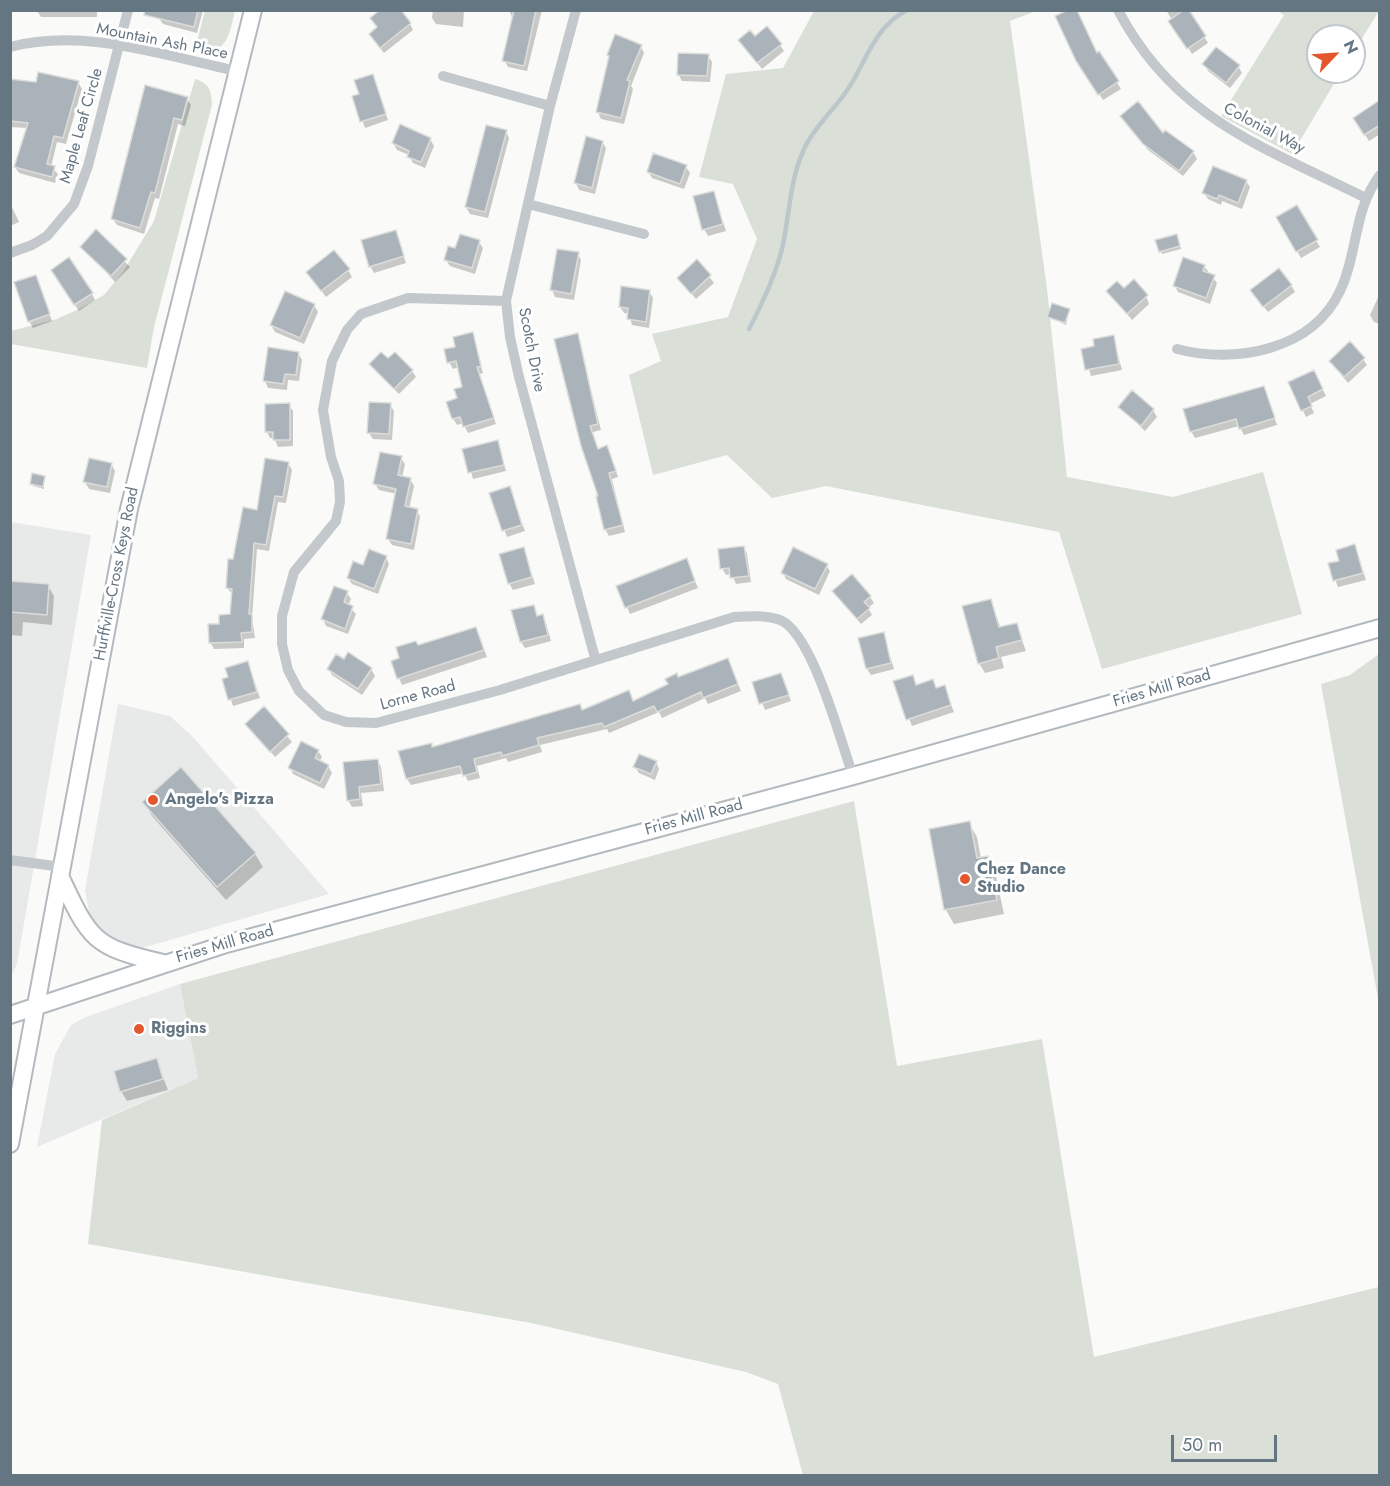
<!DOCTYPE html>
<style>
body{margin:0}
#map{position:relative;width:1390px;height:1486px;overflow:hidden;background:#fafaf8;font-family:Jost,sans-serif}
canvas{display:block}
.frame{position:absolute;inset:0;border:12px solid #657683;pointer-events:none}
.north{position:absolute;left:1306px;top:24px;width:60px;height:60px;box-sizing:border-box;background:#fff;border:2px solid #c1c8cd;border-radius:50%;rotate:65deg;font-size:16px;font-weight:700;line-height:24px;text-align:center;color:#657683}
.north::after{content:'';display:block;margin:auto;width:21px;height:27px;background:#e4572e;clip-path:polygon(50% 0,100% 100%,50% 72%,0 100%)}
.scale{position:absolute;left:1171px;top:1435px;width:106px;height:27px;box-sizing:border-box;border:3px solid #657683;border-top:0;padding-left:8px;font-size:18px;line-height:21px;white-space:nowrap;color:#657683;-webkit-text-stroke:4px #fff;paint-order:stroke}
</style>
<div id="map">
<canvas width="1390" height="1486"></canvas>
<div class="frame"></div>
<div class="north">N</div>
<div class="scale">50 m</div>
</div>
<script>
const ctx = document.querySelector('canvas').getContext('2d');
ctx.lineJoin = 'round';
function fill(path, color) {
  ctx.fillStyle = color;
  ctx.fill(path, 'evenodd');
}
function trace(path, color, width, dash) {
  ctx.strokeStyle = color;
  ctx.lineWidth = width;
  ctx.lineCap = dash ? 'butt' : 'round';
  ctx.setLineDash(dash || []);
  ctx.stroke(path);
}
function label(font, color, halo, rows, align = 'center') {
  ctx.font = font + ' Jost,sans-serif';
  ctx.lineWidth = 6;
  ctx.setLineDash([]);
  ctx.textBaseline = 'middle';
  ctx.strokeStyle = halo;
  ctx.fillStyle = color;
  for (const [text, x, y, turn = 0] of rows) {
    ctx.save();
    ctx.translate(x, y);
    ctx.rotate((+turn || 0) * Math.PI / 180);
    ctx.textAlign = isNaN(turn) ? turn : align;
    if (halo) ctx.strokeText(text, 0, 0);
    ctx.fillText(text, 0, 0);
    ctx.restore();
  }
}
const built = new Path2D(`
 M11 522 91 535 17 964 11 976Z
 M118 704 170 716 192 736 329 894 142 948 129 947 100 933 90 918 85 890Z
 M180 984 198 1078 37 1147 55 1054 71 1025 86 1017Z`);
const green = new Path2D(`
 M205 10 235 11C229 36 227 56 195 50Z
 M814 11H1036L1010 21 1047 289 1067 477 1173 497 1263 472 1302 614 1102 669 1059 532 826 486 772 498 727 455 653 475 629 375 661 361 652 334 728 317 757 239 733 184 699 177 726 74 783 68Z
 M1278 11H1379L1354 51V36H1318V72H1341L1292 154 1221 116 1284 15Z
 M195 79C209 83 212 91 212 105L154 327 147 368 11 344V331L57 319 81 308 104 295 123 272 154 221Z
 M1379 654V1004L1321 684 1350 675Z
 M854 801 897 1066 1042 1039 1094 1357 1379 1287V1475H803L778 1384 746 1372 531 1323 88 1244 102 1120 198 1078 180 984Z`);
const shadow = new Path2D(`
 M97 10V17H41L37 11Z
 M161 10H203L197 33 163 24 159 18Z
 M433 10H464L463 27 436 24 432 18Z
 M509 10H542L527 71 508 67 504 60 513 19Z
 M1166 10H1187L1208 43 1192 54Z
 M372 19 410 24 413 30 384 53 374 40 378 28Z
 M755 38 780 45 784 51 762 69 744 46Z
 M641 47 644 53 631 86 633 89 624 124 601 119 598 112 610 58 608 55Z
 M1099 53 1121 89 1103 100 1082 68Z
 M708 56 712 62 710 82 682 81 678 74Z
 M1204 64 1238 66 1242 73 1230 88 1208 71Z
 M372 76 388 120 365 128 354 97 361 95Z
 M10 81 78 82 82 89 66 144 57 142 51 167 58 174 55 183 19 173 15 167 28 128 10 127Z
 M146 87 187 99 191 105 185 126 178 124 159 199 155 198 144 234 117 225 113 219Z
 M1380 102V134L1369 141 1355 119Z
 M1126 122 1163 135 1193 152 1197 159 1183 176 1148 150Z
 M506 131 509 138 488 218 470 214 466 207Z
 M430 139 434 146 425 168 413 163 409 155 397 150 393 143Z
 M602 142 606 148 595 194 579 190 576 183Z
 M686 167 690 173 684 189 652 178 648 171Z
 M1246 181 1250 187 1242 209 1222 201 1221 205 1208 199 1204 193Z
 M713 192 726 231 708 236 704 229Z
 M10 203 19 222 10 226Z
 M1297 207 1320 247 1301 258 1278 218Z
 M395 231 406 263 374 273 370 266Z
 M96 232 130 267 115 282 82 247Z
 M1177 238 1181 249 1162 254 1157 241Z
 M479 242 483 248 475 274 450 266 446 260 456 250Z
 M578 254 581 260 574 300 555 297 552 290Z
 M697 261 714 283 696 299 679 278Z
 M1204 266 1217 283 1210 304 1178 292 1175 286Z
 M348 270 352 277 326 297 312 278Z
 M35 276 52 321 33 328 29 321Z
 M56 277 92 294 95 300 79 311Z
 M1291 285 1295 292 1268 312 1255 296Z
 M649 291 653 298 649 328 632 325 629 314 624 313 620 307Z
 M1108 291 1145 293 1149 304 1132 320Z
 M1380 293V324L1374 322 1370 315Z
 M314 305 318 312 304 344 275 332 271 325Z
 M1069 311 1066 325 1049 317Z
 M472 334 483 373 479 374 496 424 468 433 463 423 457 425 453 418 464 388 459 367 453 369 449 362 457 348Z
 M577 334 601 430 593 432 598 450 606 447 610 454 618 477 612 479 625 532 609 536 605 529 600 497 582 446Z
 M1113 336 1122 370 1091 376 1083 350 1096 347Z
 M298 353 302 360 299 381 288 380 287 390 268 388 265 381Z
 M1363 359 1367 365 1348 383 1330 361Z
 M388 360 412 371 416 377 399 394 371 365Z
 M1317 378 1326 396 1310 404 1314 413 1306 417 1290 383Z
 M1264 387 1277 425 1244 435 1239 426 1195 438 1191 431Z
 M289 405 293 411V446L278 447 274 438H270L267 432Z
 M390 405 394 411 392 440 373 439 369 433Z
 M1120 407 1153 410 1157 417 1145 431Z
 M497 442 506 471 473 479 465 450Z
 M401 458 405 464 402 478 410 479 414 486 409 509 417 510 420 517 414 550 392 545 388 539 397 494 379 490 375 484Z
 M288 463 292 470 286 503 278 502 269 551 257 549 252 618 255 638 244 639V648L214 649 210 642 221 625 231 616 233 595 227 588 235 561 258 512Z
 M111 464 115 471 110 493 89 489 85 482Z
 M44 477V489L33 486 32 484Z
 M509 488 525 531 507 537 491 494Z
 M1355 546 1366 580 1338 587 1330 565 1341 562Z
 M744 547 747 554 751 582 736 584 732 574 726 575 722 568Z
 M523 549 535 584 513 590 509 583Z
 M386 557 389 564 378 594 352 584 348 578Z
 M686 560 698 588 630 614 618 587Z
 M826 565 830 571 819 595 786 579 783 573Z
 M10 582 48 586 54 596 52 625 23 622 22 636 10 635Z
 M347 593 351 599 348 606 356 614 348 634 326 626 323 619Z
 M870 597 874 603 868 608 872 615 861 624 838 598Z
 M990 600 1001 628 1016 624 1026 651 1001 657 1004 668 985 673 979 663Z
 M533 607 538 617 542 616 546 623 551 641 525 648 521 642Z
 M476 628 487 657 402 685 392 662 418 647Z
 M883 633 894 669 871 675 867 669Z
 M728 660 741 691 708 704 705 698 662 718 659 712 609 733 607 729 540 745 542 752 508 762 506 758 477 766 480 778 468 781 464 773 411 785 407 779 433 748 580 706 583 711 634 702 678 679Z
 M248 663 260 698 233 706 224 680Z
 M329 669H371L375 676 362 695 332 675Z
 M781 674 791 701 765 710 754 683Z
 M912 677 917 686 933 681 937 689 944 687 954 712 912 726 895 682Z
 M264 708 292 742 275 757 247 724Z
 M318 751 322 757 319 762 328 766 332 773 324 789 293 774 290 767Z
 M377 760 381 767 384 791 361 793 363 806 352 807 348 800Z
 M656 762 659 769 655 780 639 773 635 767Z
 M144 802 255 854 263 867 226 900 152 816Z
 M969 823 977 837 981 859 987 858 995 872 1004 914 954 924 946 910Z
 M156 1060 168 1090 127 1101 121 1091Z`);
const stream = new Path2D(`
 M749 329C762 304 775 277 782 249 790 215 789 180 805 147 817 122 840 105 853 81 869 53 877 26 907 10`);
const building = new Path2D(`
 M145 10H198L194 27 144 15Z
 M380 10H401L411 23 380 48 369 34 377 27 370 18Z
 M514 10H536L524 66 502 61Z
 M1068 10H1077L1097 53 1099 51 1119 81 1098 95 1076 61 1055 16Z
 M1184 10H1189L1206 36 1187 49 1168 21Z
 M767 26 782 44 757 63 738 40 750 30 755 36Z
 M615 34 642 45 627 80 630 81 621 118 596 112 609 56 607 55Z
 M1216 47 1240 65 1226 83 1202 64Z
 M678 53 709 54 707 76 677 75Z
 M38 72 79 81 63 138 54 136 47 164 55 166 52 177 14 167 28 123 10 121V79L36 82Z
 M373 74 386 114 360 122 352 96 359 94 354 80Z
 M145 85 188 97 182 120 174 118 155 193 151 192 140 228 111 219Z
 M1380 100V125L1364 135 1353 118Z
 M1138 101 1163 133 1165 130 1194 151 1179 171 1143 144 1120 116Z
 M400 124 431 138 421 162 407 157 409 151 392 143Z
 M486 125 507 130 485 212 465 207Z
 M586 136 603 141 592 188 574 183Z
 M653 153 687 165 680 184 647 172Z
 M1213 166 1247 180 1238 203 1219 195 1217 199 1202 193Z
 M714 191 723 224 702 230 693 196Z
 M1297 205 1318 240 1296 252 1276 217Z
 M96 229 127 259 111 276 80 247Z
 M396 230 404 256 369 267 361 240Z
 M460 234 480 240 472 268 444 260 448 246 455 248Z
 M1177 234 1180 246 1159 252 1155 240Z
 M557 249 579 252 571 294 550 290Z
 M334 250 350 269 321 291 306 272Z
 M69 257 93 293 74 305 51 270Z
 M1183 257 1205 265 1203 271 1215 275 1206 298 1173 286Z
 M697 259 711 275 691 294 677 278Z
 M1279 268 1292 285 1263 307 1250 290Z
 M36 275 50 314 28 322 14 282Z
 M1134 279 1148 295 1127 314 1106 291 1117 281 1124 288Z
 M621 286 650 290 646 322 627 319 628 308 619 307Z
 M285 291 315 304 300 338 270 325Z
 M1052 303 1070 309 1065 323 1047 317Z
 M473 332 481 366 477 367 494 418 463 427 460 417 452 419 446 402 457 398 454 389 462 387 456 361 447 363 444 349 455 347 453 337Z
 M578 333 598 424 590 426 598 449 607 445 616 471 609 473 623 525 604 530 596 496H598L581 446 554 339Z
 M1114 335 1119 364 1085 370 1081 349 1094 346 1093 339Z
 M1350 341 1365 358 1344 377 1329 361Z
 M268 347 299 352 296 375 285 374 283 384 263 381Z
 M381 352 388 358 395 352 413 370 394 389 369 364Z
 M1314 370 1323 389 1308 397 1312 406 1301 411 1288 382Z
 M1264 386 1275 418 1239 429 1236 419 1190 432 1183 409Z
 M1132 390 1154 409 1141 426 1118 407Z
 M369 402 391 403 389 434 367 433Z
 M290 403V440H273V432H265V404Z
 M498 440 504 465 468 473 462 449Z
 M380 452 402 456 398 475 411 478 405 506 418 509 411 544 386 539 396 489 373 484Z
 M89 458 112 463 107 487 83 482Z
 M265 458 289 462 283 497 275 496 266 545 254 543 249 614H252V632L241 633 242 642 209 643 208 624H219V615L230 614 232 589 226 588 228 559H233L243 507 257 510Z
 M32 473 45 476 43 487 30 484Z
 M510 486 522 525 502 531 489 493Z
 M1355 544 1363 573 1333 581 1328 563 1339 561 1336 550Z
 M744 546 749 576 730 578 729 568 720 569 718 549Z
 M524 547 532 577 508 584 499 554Z
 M793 547 828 564 815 589 781 573Z
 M369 549 387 556 374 589 347 578 353 561 363 565Z
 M687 558 695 581 625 608 616 586Z
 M852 574 871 596 864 602 870 608 857 619 832 591Z
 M10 581 49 584 47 615 10 612Z
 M334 586 348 591 344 602 353 606 345 629 321 619Z
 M991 599 999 627 1017 623 1022 640 996 647 999 658 978 664 962 606Z
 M534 605 537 616 543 614 548 635 520 642 511 610Z
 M476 627 484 650 397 679 391 661 399 658 396 647 416 641 418 645Z
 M884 632 891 663 866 669 858 638Z
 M348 652 372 668 358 689 327 669 336 654 344 659Z
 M728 658 738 684 703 698 701 692 657 712 654 706 604 727 602 723 537 738 539 745 502 756 501 752 474 759 477 772 463 776 460 766 406 779 398 751 432 743V747L580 704 582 710 629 690 633 701 668 684 665 679 677 673 678 677Z
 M248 661 257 692 228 700 222 679 228 677 225 668Z
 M781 673 789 695 759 704 752 682Z
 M913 675 916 685 933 679 936 688 945 685 951 705 906 720 893 681Z
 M264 706 289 734 270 752 245 724Z
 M301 741 319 750 315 758 329 765 320 783 288 768Z
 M639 754 657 761 651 774 633 767Z
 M378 759 381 784 359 787 360 799 347 801 343 762Z
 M181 767 256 853 217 887 142 802Z
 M970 821 977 858 988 856 997 900 944 910 929 829Z
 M157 1058 163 1079 120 1092 114 1071Z`);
const minor = new Path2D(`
 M576 10 550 106 506 301 510 337 519 377 595 658
 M1118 10C1175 119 1264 147 1366 198
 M10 47C84 27 165 56 237 71
 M443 76 550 106
 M528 204 644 234
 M10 253 32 245 47 236 74 204 88 166 128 10
 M506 301 408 298 361 314 347 330 332 361 323 410 331 457 339 481 340 502 336 521 294 572 282 616V644L288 670 299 691 324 715 346 722 376 723 500 690 734 617C749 616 766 615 780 620 812 632 841 742 853 776
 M1177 349C1234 364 1312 351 1340 291 1358 254 1353 210 1380 175
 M10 860 62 867`);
const secondary = new Path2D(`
 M60 876C90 940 93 947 163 963
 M10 1015 226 944 853 776 1380 628
 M10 1144 129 509 253 10`);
const markers = [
 [153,800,6,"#e4572e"],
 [965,879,6,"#e4572e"],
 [139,1029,6,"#e4572e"]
];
const streetNames = [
 ["Mountain Ash Place",162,42,11],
 ["Maple Leaf Circle",82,126,-74],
 ["Colonial Way",1264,129,28],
 ["Scotch Drive",531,350,79],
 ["Hurffville-Cross Keys Road",117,574,-79],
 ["Fries Mill Road",1162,689,-16],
 ["Lorne Road",418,696,-15],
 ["Fries Mill Road",694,818,-15],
 ["Fries Mill Road",225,945,-16]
];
const poiNames = [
 ["Angelo's Pizza",165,800],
 ["Chez Dance",977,870],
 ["Studio",977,888],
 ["Riggins",151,1029]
];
fill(built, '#e8e9e9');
fill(green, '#dadfd7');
fill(shadow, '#0003');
trace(stream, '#bbc7cb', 4.5);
fill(building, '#aab3b9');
trace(building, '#dcdcda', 1.5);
trace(secondary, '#b3babf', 20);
trace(minor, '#c3c8cc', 10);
trace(secondary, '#fff', 16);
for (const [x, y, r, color] of markers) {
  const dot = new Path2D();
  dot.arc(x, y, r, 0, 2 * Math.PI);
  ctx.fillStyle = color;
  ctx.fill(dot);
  trace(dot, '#fff', 2);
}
label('16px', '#657683', '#fff', streetNames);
label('bold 16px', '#657683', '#fff', poiNames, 'left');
</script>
